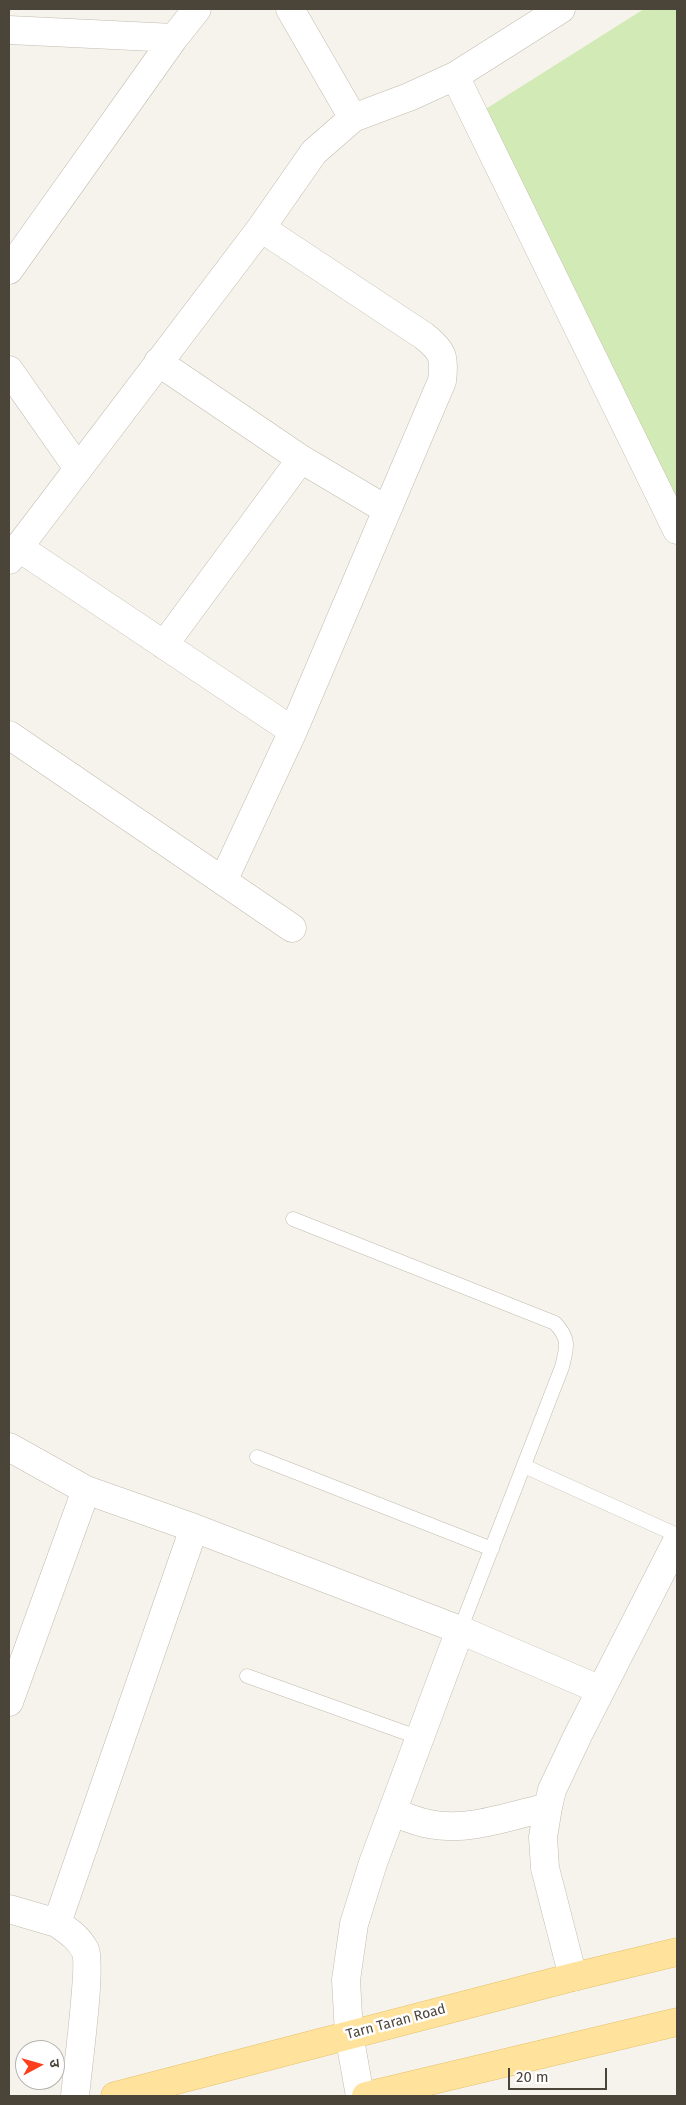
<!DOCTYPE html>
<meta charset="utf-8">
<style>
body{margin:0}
#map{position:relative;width:686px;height:2105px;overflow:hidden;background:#f6f3ec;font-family:"Fira Sans","Noto Sans Devanagari",sans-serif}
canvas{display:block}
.frame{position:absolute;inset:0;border:10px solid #4b4439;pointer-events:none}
.north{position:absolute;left:15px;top:2040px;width:50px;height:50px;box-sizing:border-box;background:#fff;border:1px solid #b7b4b0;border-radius:50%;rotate:84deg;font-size:14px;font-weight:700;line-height:20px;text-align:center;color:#4b4439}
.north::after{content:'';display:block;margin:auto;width:18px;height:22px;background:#fc3f1d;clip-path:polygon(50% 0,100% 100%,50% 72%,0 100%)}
.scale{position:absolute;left:508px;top:2068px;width:99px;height:22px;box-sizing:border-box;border:2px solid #4b4439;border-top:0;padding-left:6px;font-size:15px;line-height:18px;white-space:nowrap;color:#4b4439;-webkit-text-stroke:4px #fff;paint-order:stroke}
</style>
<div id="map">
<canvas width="686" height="2105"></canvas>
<div class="frame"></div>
<div class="north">उ</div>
<div class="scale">20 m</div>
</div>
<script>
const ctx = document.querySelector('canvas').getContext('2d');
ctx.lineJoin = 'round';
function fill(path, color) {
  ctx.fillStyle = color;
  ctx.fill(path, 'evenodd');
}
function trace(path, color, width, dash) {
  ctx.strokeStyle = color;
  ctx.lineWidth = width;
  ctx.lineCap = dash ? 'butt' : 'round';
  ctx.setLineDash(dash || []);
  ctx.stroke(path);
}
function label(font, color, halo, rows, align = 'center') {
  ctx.font = font + ' "Fira Sans",sans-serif';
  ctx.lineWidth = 5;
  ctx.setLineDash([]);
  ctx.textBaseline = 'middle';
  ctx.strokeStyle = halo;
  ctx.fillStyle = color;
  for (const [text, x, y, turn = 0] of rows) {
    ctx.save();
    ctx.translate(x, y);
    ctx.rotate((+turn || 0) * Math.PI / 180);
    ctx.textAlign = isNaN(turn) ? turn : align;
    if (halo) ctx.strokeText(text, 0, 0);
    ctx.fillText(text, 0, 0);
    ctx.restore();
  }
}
const green = new Path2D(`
 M644 9H677V527L465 122Z`);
const lane = new Path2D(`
 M293 1219 555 1323C570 1339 567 1347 562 1367L460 1630
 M257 1457 492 1549
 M524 1466 677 1535
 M247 1676 420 1738`);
const street = new Path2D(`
 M9 30 174 38
 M455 76 677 530
 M353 118 409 97 455 76 561 9
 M9 270 174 38 197 9
 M158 362 301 459 387 510
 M9 370 77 467
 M18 547 293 731 442 381C445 357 443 351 424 336L261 228
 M9 560 261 228 314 152 353 118 290 9
 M164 645 301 459
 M9 735 292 928
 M223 881 293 731
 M9 1447 86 1490 194 1528 460 1630 373 1863 354 1924 346 1980 349 2034 360 2096
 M460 1630 601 1690
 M9 1702 86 1490
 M392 1812C404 1816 417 1822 429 1824 468 1832 510 1816 548 1807
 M9 1909 57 1923
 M573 1977 545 1868 543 1837 548 1807 552 1790 578 1735 677 1541
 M75 2096C77 2073 92 1964 85 1950 78 1937 68 1931 57 1923L194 1528`);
const primary = new Path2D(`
 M115 2096 573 1977 677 1952
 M366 2096 677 2022`);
const streetNames = [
 ["Tarn Taran Road",396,2022,-15]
];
fill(green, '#d2eab5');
trace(lane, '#c2bbae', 15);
trace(street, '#c2bbae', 29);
trace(primary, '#e6c16a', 29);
trace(lane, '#fff', 14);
trace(street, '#fff', 28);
trace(primary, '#ffe39c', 28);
label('14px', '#4b4439', '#fff', streetNames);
</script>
